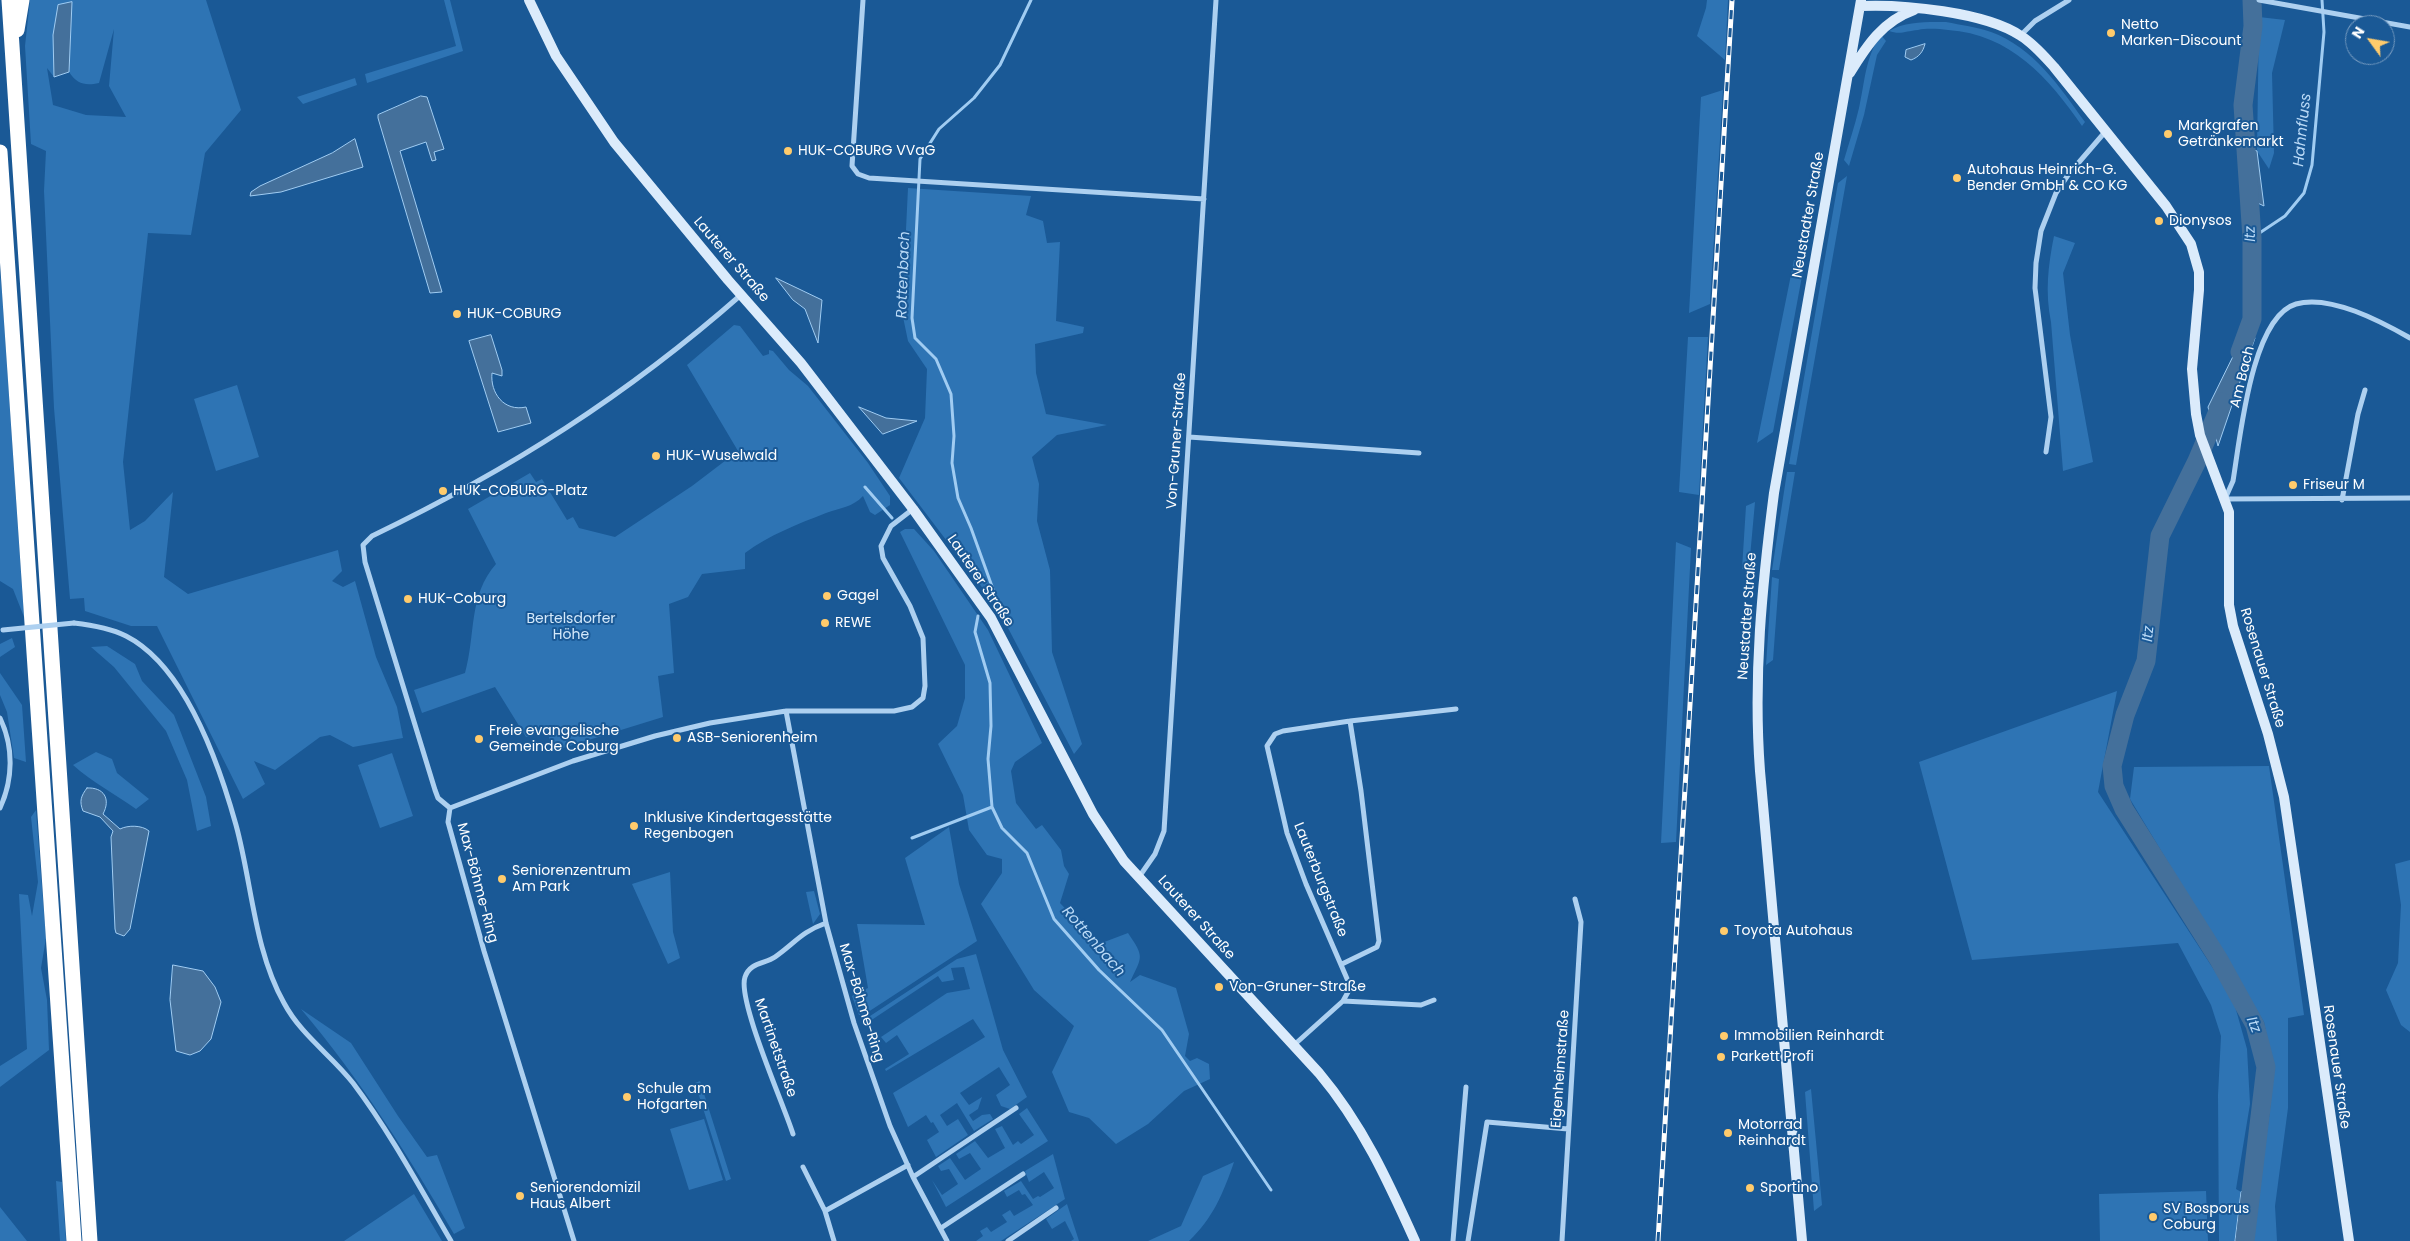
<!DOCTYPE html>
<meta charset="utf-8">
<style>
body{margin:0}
#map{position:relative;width:2410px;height:1241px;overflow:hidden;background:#1a5996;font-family:Poppins,sans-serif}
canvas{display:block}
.north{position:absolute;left:2345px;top:15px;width:50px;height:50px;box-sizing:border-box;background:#1a5996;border:1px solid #769bc0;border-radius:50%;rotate:302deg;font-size:14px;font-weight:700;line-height:20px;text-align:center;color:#fff}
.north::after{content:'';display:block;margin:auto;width:18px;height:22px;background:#ffcb6c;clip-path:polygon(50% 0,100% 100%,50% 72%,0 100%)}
</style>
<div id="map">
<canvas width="2410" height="1241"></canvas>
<div class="north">N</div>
</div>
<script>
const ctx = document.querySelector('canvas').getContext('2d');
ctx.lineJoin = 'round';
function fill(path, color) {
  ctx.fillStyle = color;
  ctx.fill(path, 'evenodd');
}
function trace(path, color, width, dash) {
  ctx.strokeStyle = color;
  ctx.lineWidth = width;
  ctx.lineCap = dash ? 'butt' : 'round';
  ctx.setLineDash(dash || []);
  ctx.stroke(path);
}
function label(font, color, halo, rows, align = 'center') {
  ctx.font = font + ' Poppins,sans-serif';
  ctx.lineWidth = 4;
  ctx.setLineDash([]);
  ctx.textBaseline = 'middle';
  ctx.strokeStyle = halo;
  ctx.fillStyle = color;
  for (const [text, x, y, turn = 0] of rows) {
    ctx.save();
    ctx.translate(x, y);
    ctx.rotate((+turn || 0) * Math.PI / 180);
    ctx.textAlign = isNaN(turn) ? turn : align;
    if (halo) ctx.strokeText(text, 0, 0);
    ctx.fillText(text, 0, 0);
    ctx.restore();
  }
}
const green = new Path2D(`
 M30 0H206L241 110 205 153 191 235 148 233 123 462 130 530 145 521 173 492 164 577 188 594 338 550 342 571 332 581 343 587 355 581 376 657 397 707 403 738 353 747 330 735 320 737 275 770 254 761 265 784 243 799 157 626H131L85 611 84 598 70 599 54 408 44 191 46 151 31 144 25 46ZM72 2 69 72C77 84 85 86 99 83L114 29 109 86 126 117 86 115 53 105 47 68 54 77Z
 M444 0H450L463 51 367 83 365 74 456 46Z
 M1707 0H1728L1725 60 1697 36 1706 8Z
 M2259 17 2285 20 2272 73 2274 153 2269 169 2257 151Z
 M1946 22C1961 25 1977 27 1991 32 2033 47 2060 87 2085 122L2082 126C2049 78 2010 34 1948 30 1939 29 1927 28 1918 30 1906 31 1900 35 1889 31 1906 21 1927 22 1946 22Z
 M1881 35 1886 41 1877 55 1864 115 1849 166 1844 160C1849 143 1855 125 1859 108 1865 82 1865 57 1881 35Z
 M355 78 357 85 303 104 297 97Z
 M1723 90 1710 304 1689 313 1701 97Z
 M1847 176 1796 465 1789 464 1838 183Z
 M908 188 1031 196 1026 215 1043 221 1047 243 1060 242 1056 321 1084 327 1083 333 1035 344 1036 373 1046 414 1107 425 1057 435 1032 457 1039 484 1037 521 1050 570 1052 652 1082 744 1074 754 997 607 899 478 925 418 927 369 908 341 902 312Z
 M2054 236 2075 243 2063 273 2070 335 2093 462 2063 471 2051 322C2045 292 2048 266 2054 236Z
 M1794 260H1805L1773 432 1757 443Z
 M0 272 2 292 24 617 13 589 0 581Z
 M734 325 740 326 763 356 769 354V350L773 351 789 370 808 386 868 463 890 496V505L875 515 870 512 863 496C853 507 840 508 826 513 798 524 769 535 745 553V569L702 574 688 597 669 604 674 673 658 676 663 717 553 751 547 731 526 737 495 687 422 713 414 690 465 673C476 634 468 596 496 564L468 509 530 473 536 482 542 479 567 520 573 517 579 528 615 537 692 486 738 451 687 365Z
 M1688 337H1708L1699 495 1679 492Z
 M237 385 259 457 216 471 194 399Z
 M1787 472H1795L1779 570H1772Z
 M1755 502 1749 568 1742 569 1746 506Z
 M905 529H914L934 551 988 630 1042 743 1015 762 1011 771 1016 803 1036 829 1042 825 1061 850 1064 866 1069 874 1060 903 1099 944 1128 933C1145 958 1142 956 1130 982L1140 975 1176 988 1189 1034 1185 1056 1190 1061 1197 1058 1209 1064 1210 1079 1184 1091 1148 1124 1116 1144 1089 1118 1069 1112 1052 1072 1074 1026 1034 990 981 904 1002 873V859L987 855 969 830 963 795 938 744 957 726 965 698V665L900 532Z
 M1676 542 1691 548 1676 842 1661 843Z
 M1772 577 1779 579 1773 660 1766 665Z
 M12 638 15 647 0 657V644Z
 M107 646 135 664 142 681 174 715 206 797 211 826 197 831 187 780 166 731 114 667 91 647Z
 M0 663V673L22 705 26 762 14 758 7 712 0 695Z
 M2117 691 2098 792 2233 999 2247 1049 2250 1104 2236 1189 2241 1192 2235 1241H2219L2218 1095 2221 1036 2211 1005 2178 943 1972 960 1919 762Z
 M96 752 112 759 117 773 149 799 136 809C115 794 92 782 73 765Z
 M392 753 413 816 380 828 358 765Z
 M2269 766 2304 1015 2288 1018V1108L2275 1206 2277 1241H2253C2249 1196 2266 1153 2270 1109 2273 1079 2270 1051 2264 1022L2130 799 2134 767Z
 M36 810 46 938 41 968 47 1000 49 1050 0 1087V1066L27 1049 19 894 28 895 32 916 38 882 31 817Z
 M949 827 959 884 977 941 865 1014 859 1015 852 996 868 988 857 924 925 925 905 858Z
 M2410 860V1032L2401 1025 2386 990 2398 963 2401 905 2395 864Z
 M670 872 673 932 680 958 668 964 632 884Z
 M814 891 820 914 813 924 806 892Z
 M976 954 1003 1050 1027 1097 1010 1109 1001 1106 996 1095 1010 1085 999 1067 960 1093 969 1105 982 1097 978 1109 969 1115 973 1121 982 1115 990 1114 993 1119 974 1131 957 1103 940 1115 947 1126 958 1119 968 1135 936 1157 927 1140 939 1132 933 1122 931 1123 926 1115 908 1127 893 1093 985 1037 973 1019 886 1071 885 1069 909 1054 897 1035 886 1043 881 1037 947 993 970 989 964 967 951 968 954 980 942 982 938 976 870 1021 867 1018 957 959Z
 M301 1009 351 1043 398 1116 427 1157 437 1155 465 1228 454 1234C408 1155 360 1079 301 1009Z
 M700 1081 731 1179 726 1181 695 1083Z
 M1811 1089 1822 1205 1814 1211 1805 1092Z
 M1027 1108 1048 1141 946 1207 932 1180 942 1195 958 1184 949 1169 941 1171 938 1166 950 1158 965 1180 981 1169 970 1153 959 1159 956 1154 975 1141 988 1158 1005 1148 995 1129 1002 1126 1013 1145 1018 1141 1021 1144 1034 1135 1019 1114Z
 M704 1119 723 1180 689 1190 670 1129Z
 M1053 1154 1065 1199 1001 1241H976L983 1236 980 1231 987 1227 991 1232 1007 1222 1002 1215 1010 1210 1014 1216 1033 1205 1025 1194 1022 1195 1019 1190 1007 1197 1004 1191 1021 1181 1033 1199 1038 1196 1040 1197 1054 1188 1044 1172 1029 1182 1025 1171Z
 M1234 1162C1223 1194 1213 1218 1189 1241H1148L1181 1226 1203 1176Z
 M56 1181 62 1182 66 1241H60Z
 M2206 1191 2208 1241H2100L2099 1194Z
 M414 1194 442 1241H344Z
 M1067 1204 1079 1241H1071L1074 1239 1065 1221 1052 1229 1046 1219Z
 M0 1207 27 1241H0Z`);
const water = new Path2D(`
 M72 2 69 72 54 77 53 35 58 5Z
 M1925 44C1923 52 1919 57 1911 60L1905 57 1906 50Z
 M421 96 427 97 444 149 434 152 436 160 432 161 426 142 400 151 442 292 430 293 378 118V115Z
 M355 139 363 167 281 192 250 196 251 192 260 186 332 153Z
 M2241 145 2257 151 2264 206 2247 198Z
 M776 278 822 300 818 343 805 309 793 300Z
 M2245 324 2255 338 2218 446 2208 407 2245 332Z
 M491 335 502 370V376L492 373C490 393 504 412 526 407L531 423 498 432 469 341Z
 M859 407 886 418 917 421 883 434Z
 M87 788C104 787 111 799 103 814L120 829C128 825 142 825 149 831L130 929 124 936 116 933 115 929 111 837 113 831 100 817 83 811C79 801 81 796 87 788Z
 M173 965 203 971 215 987 221 1002 211 1039 200 1051 190 1055 176 1051 170 1000Z
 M2256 1188 2253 1241H2235L2241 1192Z`);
const stream = new Path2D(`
 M2252 238 2285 216 2304 193 2312 165 2324 32 2322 0
 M865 487 892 518
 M989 599 994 592 971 528 958 498 952 463 954 436 951 394 936 359 915 338 912 318 920 159 939 129 974 98 1000 65 1031 0
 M978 616 975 632 990 683 991 726 988 759 992 807 1002 828 1027 853 1054 919 1099 970 1162 1030 1271 1190
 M912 838 992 807`);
const river = new Path2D(`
 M2240 352 2252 319V238L2243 105 2253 26 2252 0
 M2222 402 2197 461 2160 536 2146 661 2125 715 2112 766 2114 786 2124 809 2219 960 2255 1025 2266 1067 2245 1241`);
const street = new Path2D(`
 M863 0 852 166 858 174 869 178 1204 199
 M2259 0 2410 27
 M2021 35 2035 21 2069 0
 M2410 338C2382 322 2330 294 2296 304 2251 317 2240 440 2233 481L2225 499 2410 498
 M1189 437 1419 453
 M2046 452 2051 417 2035 288 2036 263 2041 231 2056 193 2068 175 2105 132
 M2342 500 2358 414 2365 390
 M74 623C92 625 110 628 126 636 185 666 219 764 236 825 252 883 254 950 284 1003 301 1035 331 1055 353 1083 390 1132 420 1188 451 1241
 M786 711 826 923 854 1023 890 1126 913 1177 947 1241
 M0 718C14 747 13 780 0 808
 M450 808 438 798 435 790 365 562 363 545 372 536C511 469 626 396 742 294
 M450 808 573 761 655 736 710 723 786 711H894L912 707 923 698 925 686 923 638 910 606 883 558 881 546 891 526 913 509
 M450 808 448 822 484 951 574 1241
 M1139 877 1155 854 1164 831 1216 0
 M1342 964 1377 947 1379 941 1361 791 1350 721
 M1343 1001 1348 992V981L1306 884 1287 833 1267 746 1275 734 1283 731 1350 721 1456 709
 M1294 1045 1343 1001 1421 1005 1434 1000
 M793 1134C784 1105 737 1000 745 977 750 962 765 964 775 957 795 943 801 932 826 923
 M803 1167 825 1211
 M913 1177 1016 1108
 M941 1228 1023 1174
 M834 1241 825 1211 908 1165
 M1008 1241 1056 1208
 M1453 1241 1466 1087
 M1468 1241 1487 1122 1568 1129
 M1562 1241 1581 922 1575 899`);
const secondary = new Path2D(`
 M529 0 556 56 614 142 728 280 801 363 913 509 991 618 1093 814 1124 861 1319 1073C1362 1124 1388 1181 1415 1241
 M1860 6C1902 4 1986 12 2021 36 2034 44 2044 56 2054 67L2166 206 2191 244 2199 272V290L2192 369 2196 414 2200 435 2229 512V605L2233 626 2268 734 2284 797 2349 1241
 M1850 73C1867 45 1883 21 1914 10
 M1802 1241 1760 771C1753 677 1762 586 1774 493L1861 0`);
const highway = new Path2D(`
 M9 0 90 1241
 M17 30 22 0
 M0 152 74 1241`);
const rail = new Path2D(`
 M1658 1241 1732 0`);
const streetBridge = new Path2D(`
 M3 630 74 623`);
const markers = [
 [2111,33,5,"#ffcb6c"],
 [2168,134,5,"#ffcb6c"],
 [788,151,5,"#ffcb6c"],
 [1957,178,5,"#ffcb6c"],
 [2159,221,5,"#ffcb6c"],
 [457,314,5,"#ffcb6c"],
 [656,456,5,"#ffcb6c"],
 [2293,485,5,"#ffcb6c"],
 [443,491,5,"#ffcb6c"],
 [827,596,5,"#ffcb6c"],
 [408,599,5,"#ffcb6c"],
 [825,623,5,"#ffcb6c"],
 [677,738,5,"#ffcb6c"],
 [479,739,5,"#ffcb6c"],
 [634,826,5,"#ffcb6c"],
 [502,879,5,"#ffcb6c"],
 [1724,931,5,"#ffcb6c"],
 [1219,987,5,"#ffcb6c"],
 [1724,1036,5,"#ffcb6c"],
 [1721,1057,5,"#ffcb6c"],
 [627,1097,5,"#ffcb6c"],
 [1728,1133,5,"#ffcb6c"],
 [1750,1188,5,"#ffcb6c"],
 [520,1196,5,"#ffcb6c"],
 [2153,1217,5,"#ffcb6c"]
];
const poiNames = [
 ["Netto",2121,25],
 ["Marken-Discount",2121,41],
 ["Markgrafen",2178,126],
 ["Getränkemarkt",2178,142],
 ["HUK-COBURG VVaG",798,151],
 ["Autohaus Heinrich-G.",1967,170],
 ["Bender GmbH & CO KG",1967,186],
 ["Dionysos",2169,221],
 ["HUK-COBURG",467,314],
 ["HUK-Wuselwald",666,456],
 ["Friseur M",2303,485],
 ["HUK-COBURG-Platz",453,491],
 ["Gagel",837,596],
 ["HUK-Coburg",418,599],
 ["REWE",835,623],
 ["Freie evangelische",489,731],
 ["Gemeinde Coburg",489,747],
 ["ASB-Seniorenheim",687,738],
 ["Inklusive Kindertagesstätte",644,818],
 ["Regenbogen",644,834],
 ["Seniorenzentrum",512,871],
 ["Am Park",512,887],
 ["Toyota Autohaus",1734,931],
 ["Von-Gruner-Straße",1229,987],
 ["Immobilien Reinhardt",1734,1036],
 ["Parkett Profi",1731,1057],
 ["Schule am",637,1089],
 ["Hofgarten",637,1105],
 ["Motorrad",1738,1125],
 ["Reinhardt",1738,1141],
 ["Seniorendomizil",530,1188],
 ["Haus Albert",530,1204],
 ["Sportino",1760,1188],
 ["SV Bosporus",2163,1209],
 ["Coburg",2163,1225]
];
const streetNames = [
 ["Neustadter Straße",1809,215,-80],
 ["Lauterer Straße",731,260,49],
 ["Am Bach",2243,377,-76],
 ["Von-Gruner-Straße",1177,441,-86],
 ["Lauterer Straße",980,581,56],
 ["Neustadter Straße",1748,616,-86],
 ["Rosenauer Straße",2262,668,73],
 ["Lauterburgstraße",1320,880,68],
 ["Max-Böhme-Ring",477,883,75],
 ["Lauterer Straße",1196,918,48],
 ["Max-Böhme-Ring",861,1003,73],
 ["Martinetstraße",775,1048,71],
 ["Rosenauer Straße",2336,1067,82],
 ["Eigenheimstraße",1561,1069,-86]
];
const parkNames = [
 ["Bertelsdorfer",571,619],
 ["Höhe",571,635]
];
const waterNames = [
 ["Hahnfluss",2303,130,-84],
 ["Itz",2251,234,-92],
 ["Rottenbach",904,275,-88],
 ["Itz",2149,634,-84],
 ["Rottenbach",1093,942,49],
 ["Itz",2253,1025,68]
];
fill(green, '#2e74b4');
fill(water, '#44709b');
trace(water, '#a0ccf2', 1);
trace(stream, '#a0ccf2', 3);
trace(river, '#44709b', 19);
trace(street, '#add0f0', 5);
trace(secondary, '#dbebfb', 10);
trace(highway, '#fff', 15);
trace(rail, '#fff', 5);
trace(rail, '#1a5996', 3, [9]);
trace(streetBridge, '#add0f0', 5);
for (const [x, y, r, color] of markers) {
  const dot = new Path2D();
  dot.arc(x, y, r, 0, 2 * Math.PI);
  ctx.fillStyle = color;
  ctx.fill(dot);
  trace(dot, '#1a5996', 2);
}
label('14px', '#fff', '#1a5996', poiNames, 'left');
label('14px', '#fff', '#1a5996', streetNames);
label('14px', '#d4e9fb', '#1a5996', parkNames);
label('italic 15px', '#badaf7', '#1a5996', waterNames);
</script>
